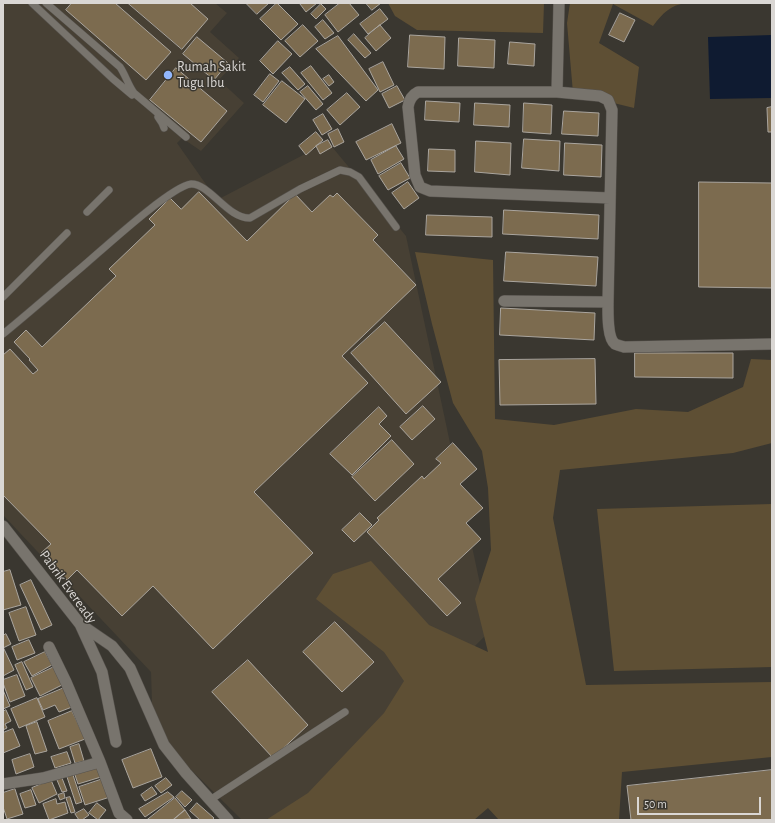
<!DOCTYPE html>
<style>
body{margin:0}
#map{position:relative;width:775px;height:823px;overflow:hidden;background:#3a3730;font-family:"Alegreya Sans",sans-serif}
canvas{display:block}
.frame{position:absolute;inset:0;border:4px solid #dad7d4;pointer-events:none}
.scale{position:absolute;left:637px;top:797px;width:124px;height:18px;box-sizing:border-box;border:2px solid #dad7d4;border-top:0;padding-left:5px;font-size:12px;line-height:14px;white-space:nowrap;color:#dad7d4;-webkit-text-stroke:3px #3a3730;paint-order:stroke}
</style>
<div id="map">
<canvas width="775" height="823"></canvas>
<div class="frame"></div>
<div class="scale">50 m</div>
</div>
<script>
const ctx = document.querySelector('canvas').getContext('2d');
ctx.lineJoin = 'round';
function fill(path, color) {
  ctx.fillStyle = color;
  ctx.fill(path, 'evenodd');
}
function trace(path, color, width, dash) {
  ctx.strokeStyle = color;
  ctx.lineWidth = width;
  ctx.lineCap = dash ? 'butt' : 'round';
  ctx.setLineDash(dash || []);
  ctx.stroke(path);
}
function label(font, color, halo, rows, align = 'center') {
  ctx.font = font + ' "Alegreya Sans",sans-serif';
  ctx.lineWidth = 3;
  ctx.setLineDash([]);
  ctx.textBaseline = 'middle';
  ctx.strokeStyle = halo;
  ctx.fillStyle = color;
  for (const [text, x, y, turn = 0] of rows) {
    ctx.save();
    ctx.translate(x, y);
    ctx.rotate((+turn || 0) * Math.PI / 180);
    ctx.textAlign = isNaN(turn) ? turn : align;
    if (halo) ctx.strokeText(text, 0, 0);
    ctx.fillText(text, 0, 0);
    ctx.restore();
  }
}
const built = new Path2D(`
 M3 3H215L227 13 210 32 239 58 219 80 244 103 201 151 182 138 177 143 217 200 328 142 406 236 490 631 300 820H242L153 732 151 672 3 515Z`);
const green = new Path2D(`
 M388 3H544L543 33 417 30 395 16Z
 M570 3H687C670 5 663 13 653 26L613 4 599 43 639 67 634 108 573 93 567 23Z
 M415 252 493 260 495 419 554 425 636 409 688 412 743 387 751 359 772 360V443L733 453 560 470 553 518 586 685 772 682V757L622 772 619 820H499L488 808 474 820H266L308 793 384 713 404 681 384 652 316 599 333 574 371 561 429 625 488 652 475 599 491 550 488 488 482 451 453 403 432 324Z
 M772 504V667L614 671 597 509Z`);
const water = new Path2D(`
 M772 35V98L710 99 708 37Z`);
const building = new Path2D(`
 M72 3H115L171 52 146 80 66 10Z
 M128 3H190L208 19 182 49Z
 M246 3H269L257 14Z
 M277 3 298 24 281 40 260 19Z
 M301 3H317L306 12 300 4Z
 M340 3H349L359 15 338 32 325 15Z
 M366 3H381L372 10Z
 M321 4 326 9 316 19 311 14Z
 M380 9 388 19 368 34 360 24Z
 M620 13 635 20 624 42 609 35Z
 M323 20 334 33 325 39 315 27Z
 M303 25 318 41 300 57 285 41Z
 M380 25 391 38 376 51 365 38Z
 M354 34 371 53 365 58 348 40Z
 M410 35 445 37 444 69 408 67Z
 M338 36 378 90 366 101 316 49Z
 M197 37 228 63 214 80 183 54Z
 M459 38 495 40 494 68 458 66Z
 M278 41 292 54 273 74 260 61Z
 M510 42 535 44 534 66 508 64Z
 M383 62 394 85 380 92 369 69Z
 M311 66 332 93 323 100 301 73Z
 M290 67 305 84 298 90 282 73Z
 M176 68 227 111 201 142 150 100Z
 M270 74 279 81 263 102 254 95Z
 M329 75 334 82 329 86 323 79Z
 M282 81 305 99 286 123 263 105Z
 M308 86 323 104 316 110 300 92Z
 M397 86 405 100 389 108 382 94Z
 M347 93 360 107 340 125 327 110Z
 M426 101 460 103 459 122 425 120Z
 M475 103 510 105 509 127 474 125Z
 M524 103 552 105 551 134 523 132Z
 M772 107V132H768L767 108Z
 M564 111 599 113 598 136 562 134Z
 M323 114 332 129 322 135 313 120Z
 M392 124 401 143 366 160 356 142Z
 M338 129 344 142 334 147 328 134Z
 M316 132 323 140 306 155 299 146Z
 M524 139 560 141 559 171 522 168Z
 M328 140 332 147 320 154 316 146Z
 M476 141 511 143 510 175 475 172Z
 M565 143 602 145 601 177 564 175Z
 M396 146 404 159 378 174 371 160Z
 M429 149 455 150V172L428 171Z
 M401 163 410 178 388 190 379 176Z
 M408 182 419 198 404 209 392 193Z
 M699 182 772 183V288L699 287Z
 M199 192 247 241 295 194 312 212 330 195 333 197 337 193 378 235 373 240 416 285 342 356 368 383 254 492 313 553 213 649 153 586 122 616 77 570 67 580 41 553 51 544 3 495V355L10 349 33 374 38 370 29 360 30 359 14 342 26 330 42 347 116 276 109 269 155 225 149 219 170 198 181 209Z
 M504 210 599 215 598 239 503 234Z
 M427 215 492 217V237L426 235Z
 M506 252 598 257 596 286 504 281Z
 M501 308 595 313 594 340 500 335Z
 M385 322 441 382 406 414 351 353Z
 M635 353H733V378L635 377Z
 M595 359 596 404 500 405 499 360Z
 M423 406 435 419 412 440 400 427Z
 M379 407 387 416 379 424 391 436 352 475 330 454Z
 M392 440 414 464 375 501 352 477Z
 M453 443 477 469 460 484 483 508 466 523 481 539 438 579 461 603 447 616 367 532 379 520 377 518 422 476 424 479 441 463 436 459Z
 M360 513 372 525 354 542 342 530Z
 M10 570 21 605 3 610V572Z
 M31 580 52 625 41 630 20 585Z
 M26 607 36 635 19 641 9 613Z
 M335 622 374 662 342 692 303 652Z
 M6 634 11 644 3 648V636Z
 M29 640 35 653 17 660 12 647Z
 M4 649 14 670 3 676V650Z
 M45 652 52 665 32 676 24 662Z
 M248 660 308 725 273 758 212 692Z
 M22 662 33 687 26 690 15 665Z
 M54 667 62 685 40 696 31 678Z
 M17 675 25 696 10 702 3 683V680Z
 M64 688 72 707 59 712 55 705 43 710 38 699Z
 M3 690 10 706 3 709Z
 M37 698 45 717 19 728 11 709Z
 M6 710 11 721 5 724 7 728 3 730V712Z
 M72 711 85 739 59 749 48 721Z
 M37 722 47 751 35 754 26 726Z
 M13 729 20 746 3 753V733Z
 M79 744 84 761 75 763 70 747Z
 M151 749 162 777 133 788 122 760Z
 M67 752 71 763 55 768 51 757Z
 M30 754 34 767 16 774 12 760Z
 M98 767 101 777 78 784 75 775Z
 M772 770V820H631L627 786Z
 M73 775 82 802 76 804 67 777Z
 M62 778 67 791 62 792 57 780Z
 M166 778 172 785 161 793 155 786Z
 M103 779 110 797 85 805 79 787Z
 M51 780 57 794 39 803 32 788Z
 M152 787 157 794 145 801 141 795Z
 M15 789 23 814 7 819 3 807V793Z
 M31 790 36 805 25 808 20 794Z
 M182 791 192 800 185 807 176 797Z
 M168 792 174 797 145 817 139 809Z
 M64 793 65 798 60 800 58 795Z
 M70 797 75 812 71 813 66 798Z
 M175 798 185 810 173 820H147Z
 M56 799 57 804 65 802 68 813 49 820 43 804Z
 M97 803 106 810 98 820 89 813Z
 M197 803 214 818 212 820H200L190 811Z
 M84 809 89 815 82 820H79L75 814Z
 M185 810 191 819 173 820Z`);
const service = new Path2D(`
 M32 3 113 79 132 95
 M46 3 120 67C126 76 128 85 134 93L186 137
 M158 117 162 123 164 128
 M87 212 109 190
 M3 297 67 233
 M3 334C30 312 56 289 82 267 101 251 171 186 191 184 209 183 228 219 250 218L300 189 340 170 350 172 359 177 396 227
 M210 800 345 712`);
const minor = new Path2D(`
 M559 3 557 92H418C412 95 409 100 408 107L415 175 420 187 430 191 610 198
 M504 301 608 302 612 110 608 100 600 96 557 92
 M608 302C608 311 607 338 615 344 617 345 621 346 624 347L772 344
 M3 526 80 624 102 672 116 742
 M80 624 112 646 130 668 164 745 186 773 228 820
 M49 647 66 682 100 762 119 813 127 820
 M3 784 43 778 100 762`);
const markers = [
 [168,75,5,"#92b7fd"]
];
const poiNames = [
 ["Rumah Sakit",177,67],
 ["Tugu Ibu",177,83]
];
const streetNames = [
 ["Pabrik Eveready",68,587,54]
];
fill(built, '#474034');
fill(green, '#5e4f34');
fill(water, '#0f1b31');
fill(building, '#7c6b4f');
trace(building, '#aaa59e', 1);
trace(service, '#56524d', 8);
trace(minor, '#56524d', 12);
trace(service, '#78746d', 7);
trace(minor, '#78746d', 11);
for (const [x, y, r, color] of markers) {
  const dot = new Path2D();
  dot.arc(x, y, r, 0, 2 * Math.PI);
  ctx.fillStyle = color;
  ctx.fill(dot);
  trace(dot, '#3a3730', 1.5);
}
label('14px', '#dad7d4', '#3a3730', poiNames, 'left');
label('14px', '#dad7d4', '#3a3730', streetNames);
</script>
